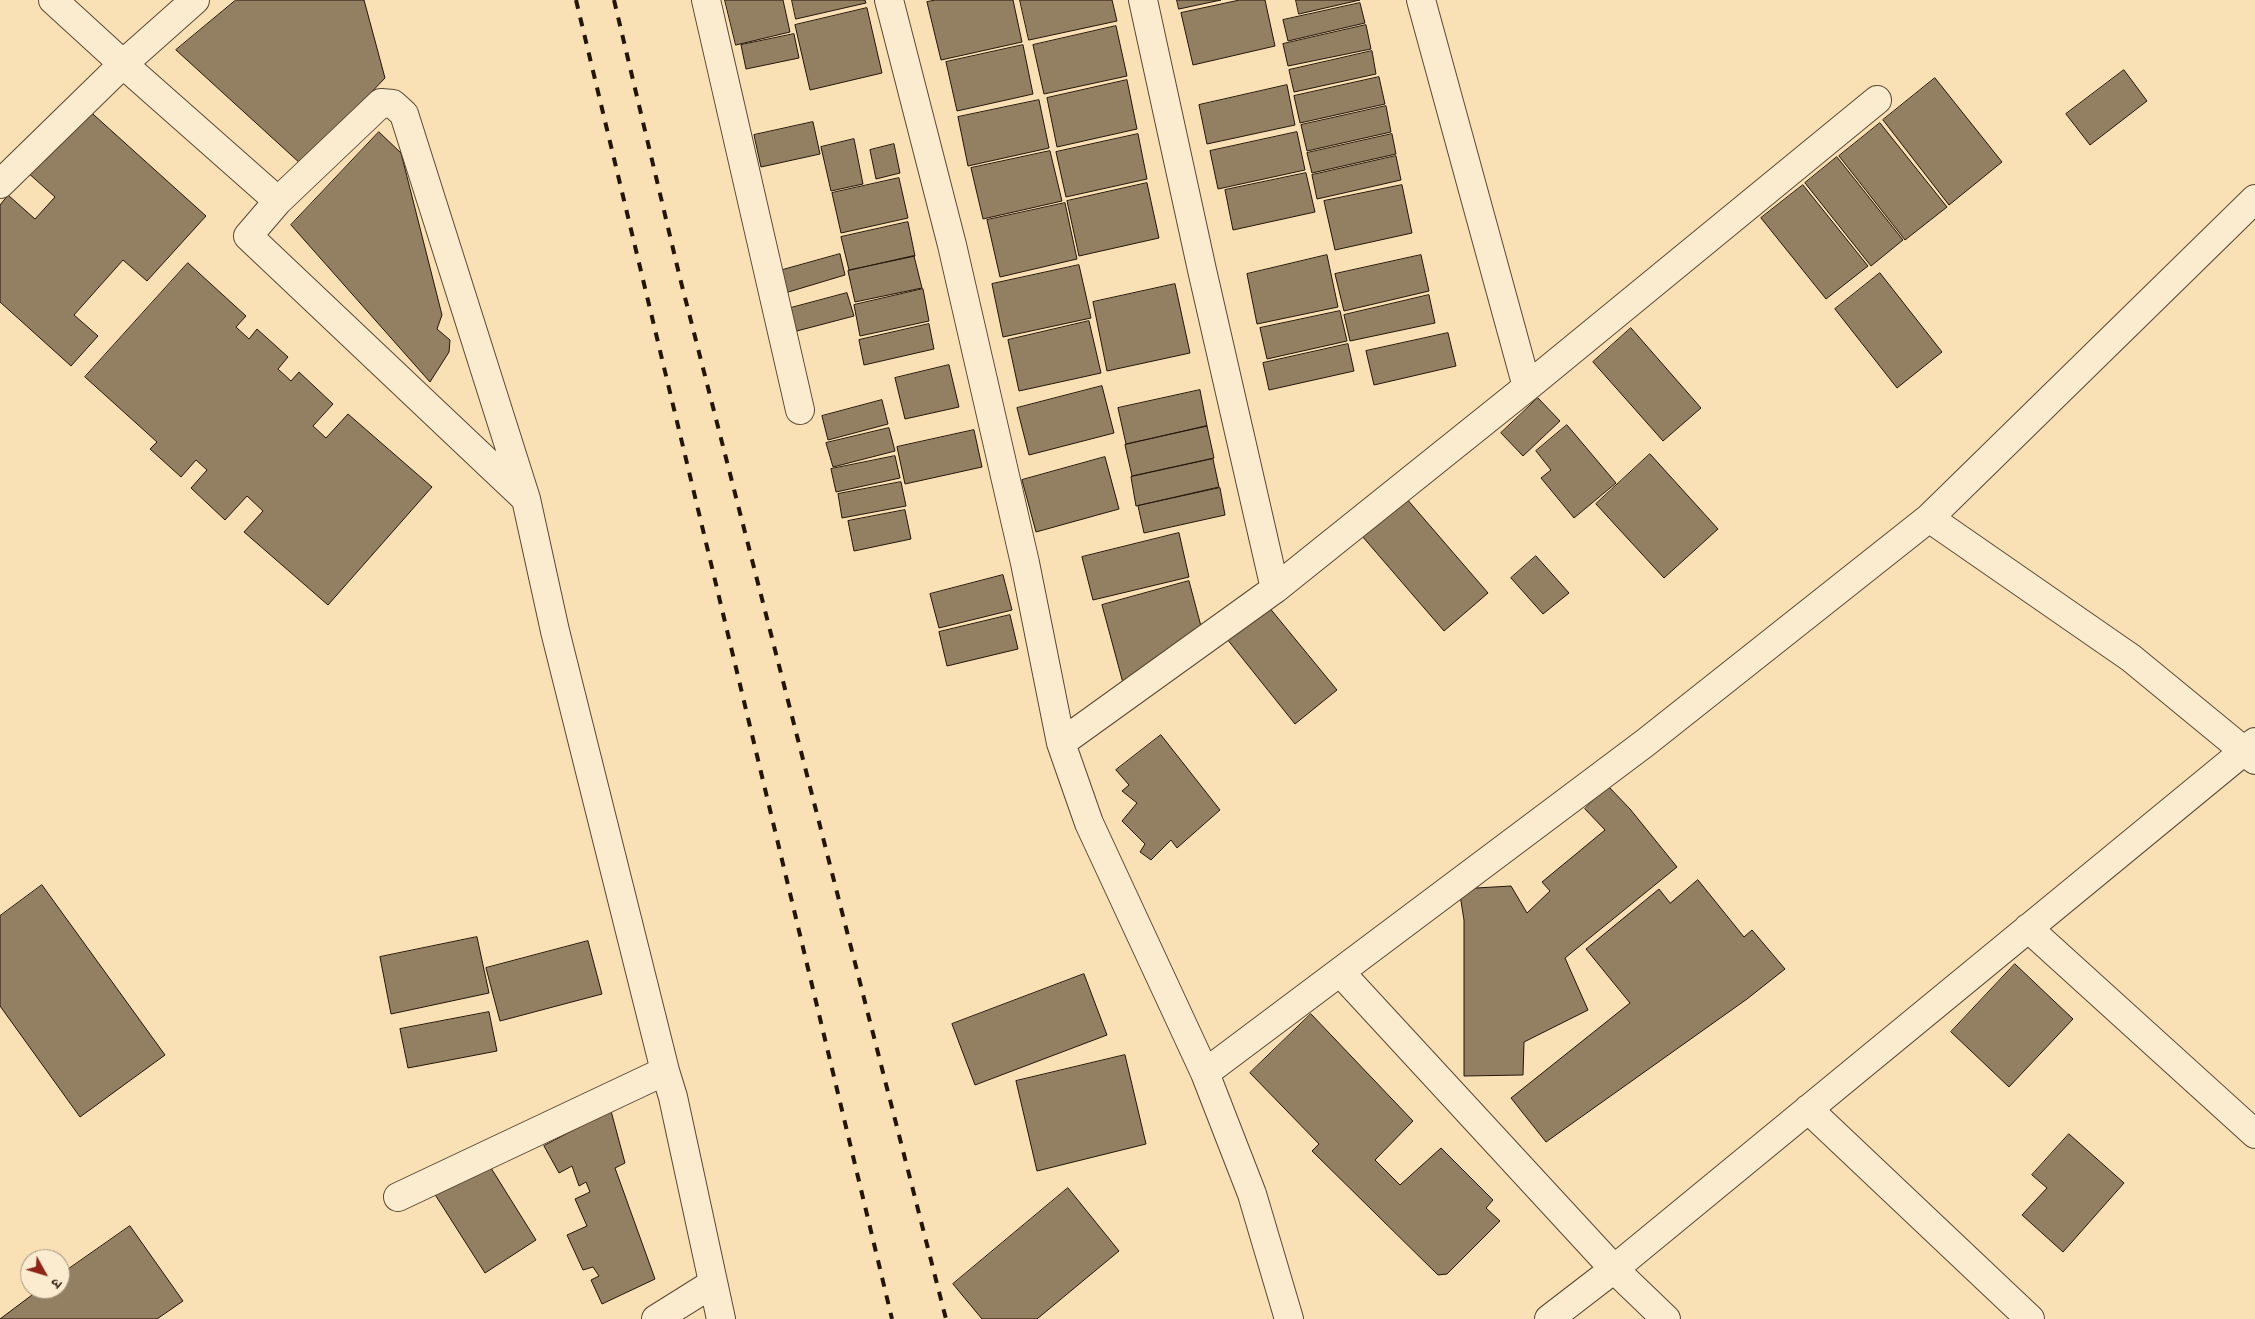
<!DOCTYPE html>
<meta charset="utf-8">
<style>
body{margin:0}
#map{position:relative;width:2255px;height:1319px;overflow:hidden;background:#f9e1b5;font-family:Cardo,"Noto Serif Devanagari",serif}
canvas{display:block}
.north{position:absolute;left:20px;top:1249px;width:50px;height:50px;box-sizing:border-box;background:#fbeccf;border:1px solid #a5967f;border-radius:50%;rotate:129deg;font-size:14px;font-weight:700;line-height:20px;text-align:center;color:#241508}
.north::after{content:'';display:block;margin:auto;width:18px;height:22px;background:#8f2418;clip-path:polygon(50% 0,100% 100%,50% 72%,0 100%)}
</style>
<div id="map">
<canvas width="2255" height="1319"></canvas>
<div class="north">उ</div>
</div>
<script>
const ctx = document.querySelector('canvas').getContext('2d');
ctx.lineJoin = 'round';
function fill(path, color) {
  ctx.fillStyle = color;
  ctx.fill(path, 'evenodd');
}
function trace(path, color, width, dash) {
  ctx.strokeStyle = color;
  ctx.lineWidth = width;
  ctx.lineCap = dash ? 'butt' : 'round';
  ctx.setLineDash(dash || []);
  ctx.stroke(path);
}
const building = new Path2D(`
 M236 0H364L385 78 302 165 176 50Z
 M725 0H783L790 32 736 45Z
 M792 0H865L866 3 796 19Z
 M936 0H1013L1022 42 941 60 927 2Z
 M1020 0H1112L1117 21 1029 40Z
 M1177 0H1221L1179 9Z
 M1240 0H1265L1275 46 1193 65 1181 13Z
 M1296 0H1360L1299 14Z
 M1360 3 1365 23 1288 41 1283 20Z
 M867 8 882 73 810 90 795 25Z
 M1366 25 1371 49 1288 66 1283 44Z
 M1116 26 1127 76 1044 94 1033 45Z
 M794 34 799 58 746 69 741 45Z
 M1023 45 1033 94 957 111 946 62Z
 M1372 51 1376 74 1294 92 1289 70Z
 M2124 70 2147 101 2090 145 2066 114Z
 M1379 77 1385 104 1300 123 1294 96Z
 M1935 78 2002 162 1949 205 1883 120Z
 M1127 80 1137 129 1057 147 1047 98Z
 M1287 85 1295 125 1207 144 1199 105Z
 M1039 100 1049 148 968 166 958 117Z
 M84 106 206 216 147 281 123 260 74 315 98 336 71 366 0 302V205L8 195 35 219 55 197 26 171Z
 M1386 106 1391 132 1307 151 1301 125Z
 M813 122 820 154 761 167 754 135Z
 M1880 123 1947 207 1905 240 1839 156Z
 M379 132 401 153 442 315 437 329 450 340 449 352 430 382 291 225Z
 M1297 132 1305 170 1218 189 1210 151Z
 M1138 134 1147 179 1066 197 1056 152Z
 M1392 134 1396 154 1312 173 1307 153Z
 M854 139 863 184 831 191 821 147Z
 M894 144 900 173 876 179 870 150Z
 M1050 151 1062 201 983 219 971 168Z
 M1396 156 1401 180 1317 199 1312 175Z
 M1837 157 1903 240 1871 266 1805 183Z
 M1306 173 1315 212 1233 230 1225 190Z
 M899 178 908 218 841 233 832 193Z
 M1147 183 1159 238 1079 256 1067 201Z
 M1402 185 1412 233 1335 250 1324 201Z
 M1803 185 1868 266 1826 299 1761 218Z
 M1065 203 1077 259 1000 277 987 220Z
 M908 222 915 256 849 270 841 237Z
 M840 254 845 275 785 293 779 271Z
 M1327 255 1338 307 1257 324 1247 274Z
 M1421 255 1429 291 1344 311 1335 274Z
 M914 256 922 288 855 302 848 271Z
 M188 263 246 316 236 327 249 339 257 329 288 357 278 369 291 381 299 372 333 404 313 426 326 438 348 414 432 487 328 605 244 532 263 511 247 496 225 520 191 488 207 470 196 460 181 477 150 449 157 442 85 377Z
 M1079 265 1091 318 1003 337 992 284Z
 M1880 273 1942 352 1897 388 1835 309Z
 M1175 284 1190 353 1107 371 1093 302Z
 M923 289 929 321 860 336 854 305Z
 M847 293 854 316 793 332 787 309Z
 M1429 295 1435 323 1350 341 1344 315Z
 M1340 311 1347 341 1267 359 1260 328Z
 M1089 321 1101 373 1019 391 1008 340Z
 M929 324 934 349 864 365 859 340Z
 M1631 328 1701 408 1663 441 1593 362Z
 M1448 333 1456 366 1374 385 1366 351Z
 M1348 344 1354 371 1269 390 1263 363Z
 M949 365 959 407 905 419 895 378Z
 M1102 386 1114 433 1029 455 1017 408Z
 M1200 390 1207 426 1126 444 1118 408Z
 M1538 398 1560 421 1523 456 1501 433Z
 M882 400 888 424 828 440 822 416Z
 M1567 425 1616 483 1574 518 1541 478 1551 470 1536 451Z
 M1207 426 1214 458 1132 476 1125 445Z
 M889 428 895 451 833 467 826 443Z
 M974 430 982 467 905 484 897 447Z
 M1650 454 1718 529 1664 578 1596 504Z
 M895 456 900 478 836 492 831 469Z
 M1105 457 1119 509 1036 532 1022 480Z
 M1213 459 1219 487 1136 506 1131 477Z
 M901 482 906 506 842 518 838 494Z
 M1220 488 1225 515 1144 533 1138 506Z
 M1406 498 1488 593 1444 631 1362 536Z
 M905 510 911 539 854 551 848 521Z
 M1179 533 1189 577 1093 600 1082 557Z
 M1536 556 1569 593 1543 614 1511 578Z
 M1003 575 1012 610 939 628 930 594Z
 M1189 581 1202 630 1123 683 1102 605Z
 M1268 606 1337 690 1295 724 1227 639Z
 M1010 615 1018 649 947 666 939 632Z
 M1161 735 1220 810 1177 848 1171 840 1151 860 1140 852 1145 844 1122 821 1137 803 1122 791 1129 785 1116 770Z
 M1608 786 1630 809 1677 867 1565 958 1588 1010 1524 1042 1523 1075 1464 1076V920L1459 889 1511 886 1527 913 1550 891 1542 882 1605 830 1585 809Z
 M1698 880 1744 937 1752 930 1785 969 1747 999 1546 1142 1511 1098 1630 1003 1586 949 1659 889 1670 903Z
 M42 885 165 1055 80 1117 0 1006V916Z
 M477 937 489 993 391 1014 380 957Z
 M588 941 602 994 500 1021 486 968Z
 M2015 964 2073 1019 2009 1087 1951 1032Z
 M1084 974 1107 1035 975 1085 952 1024Z
 M489 1012 497 1051 408 1068 400 1029Z
 M1311 1014 1413 1121 1375 1160 1400 1185 1441 1148 1493 1200 1486 1208 1500 1221 1447 1274 1438 1275 1312 1151 1319 1144 1250 1073Z
 M1125 1055 1146 1144 1037 1171 1016 1081Z
 M611 1111 625 1163 615 1168 655 1279 602 1304 591 1280 599 1276 593 1267 583 1270 567 1235 587 1226 575 1199 590 1192 586 1182 579 1186 572 1166 559 1173 544 1146Z
 M2069 1134 2124 1183 2063 1252 2022 1215 2047 1188 2032 1175Z
 M486 1160 536 1240 485 1273 434 1193Z
 M1068 1188 1119 1251 1037 1319H982L953 1284Z
 M130 1226 183 1301 157 1319H0L40 1289H60V1275Z`);
const minor = new Path2D(`
 M53 0 123 64 195 0
 M706 0 800 410
 M889 0 952 245 1025 563 1061 743 1089 823 1205 1073
 M1421 0 1527 387
 M0 184 123 64 278 201
 M526 499 404 114 393 104 381 103 278 201 248 236 526 499 555 631 665 1071 673 1097 721 1319
 M1929 518 2131 658 2255 760
 M1275 589 1527 387 1877 100
 M1061 743 1275 589 1202 270 1143 0
 M2028 928 2255 1134
 M1340 972 1614 1269 1666 1319
 M1808 1109 2030 1319
 M398 1197 665 1071
 M656 1319 712 1284
 M1289 1319 1252 1194 1205 1073 1645 743 1929 518 2255 199
 M1549 1319 1614 1269 2255 742`);
const rail = new Path2D(`
 M576 0 892 1319
 M614 0 680 278 946 1319`);
fill(building, '#937f62');
trace(building, '#241508', 1);
trace(minor, '#594833', 30);
trace(minor, '#fbeccf', 28);
trace(rail, '#241508', 4, [9, 9]);
</script>
